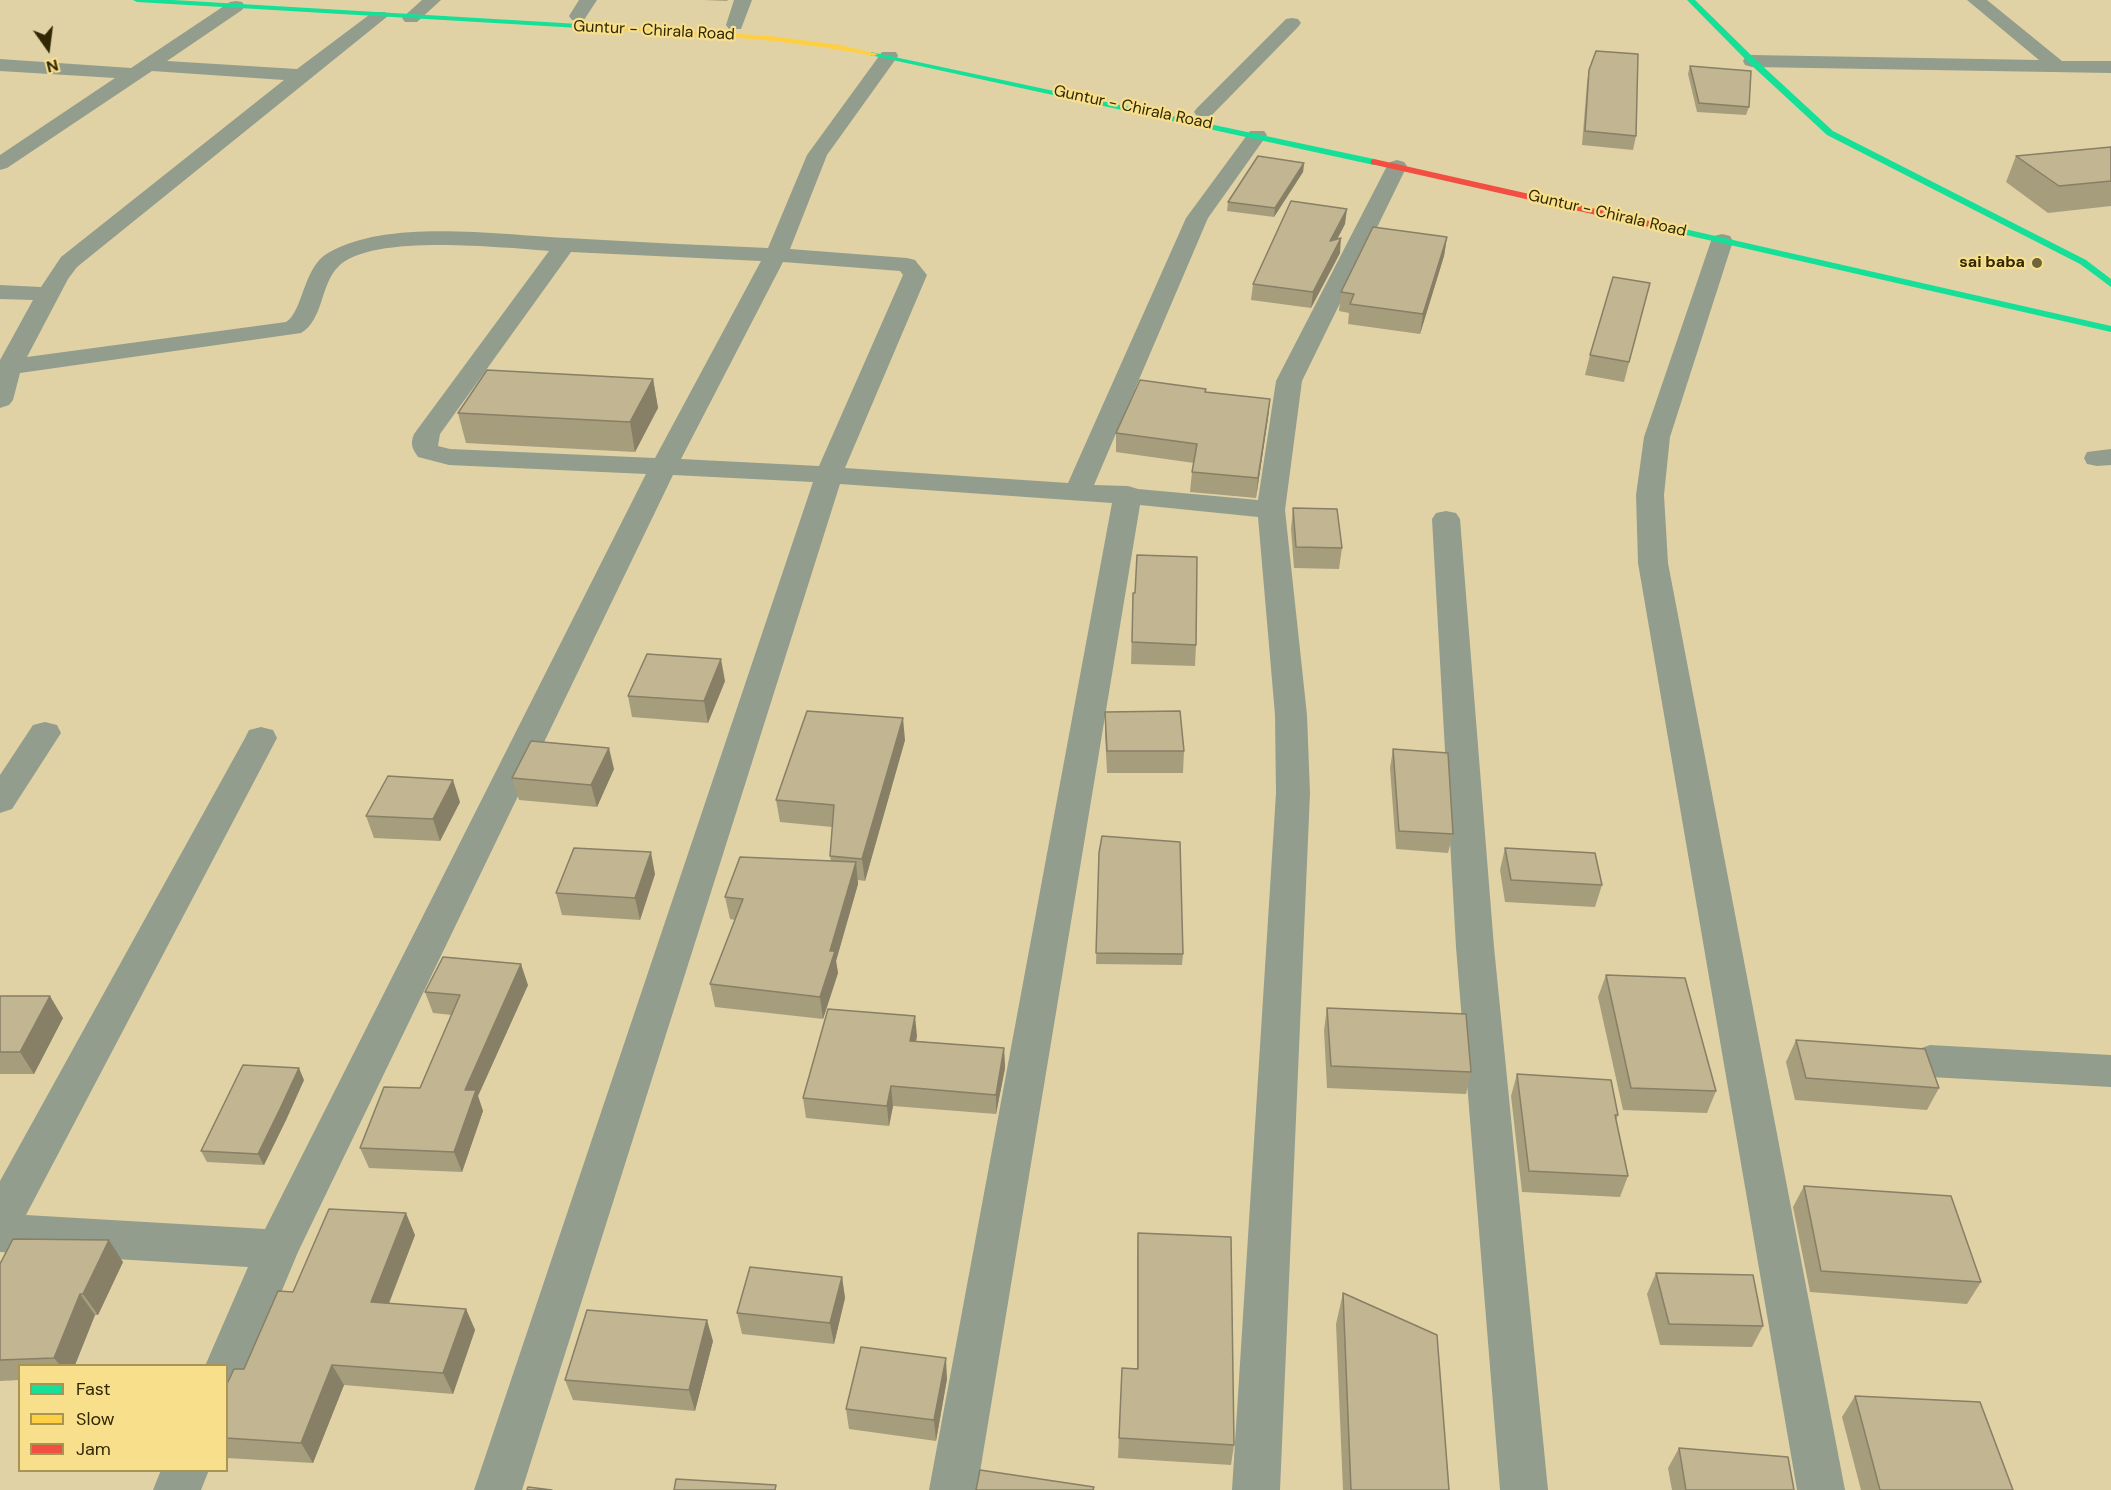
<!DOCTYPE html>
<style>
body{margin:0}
#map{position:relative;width:2111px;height:1490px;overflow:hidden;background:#e0d2a4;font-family:"DM Sans",sans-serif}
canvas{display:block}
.legend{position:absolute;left:18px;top:1364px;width:210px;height:108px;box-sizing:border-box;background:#f8df8c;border:2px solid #a89555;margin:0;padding:8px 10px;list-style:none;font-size:18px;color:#312703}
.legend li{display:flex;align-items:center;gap:12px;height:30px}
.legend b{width:30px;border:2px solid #a89555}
.north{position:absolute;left:18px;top:18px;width:60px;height:60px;-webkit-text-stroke:4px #f8df8c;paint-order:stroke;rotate:166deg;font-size:16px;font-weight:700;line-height:24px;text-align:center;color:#312703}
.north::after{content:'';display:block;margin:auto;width:21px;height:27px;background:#312703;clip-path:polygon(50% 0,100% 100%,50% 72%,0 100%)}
</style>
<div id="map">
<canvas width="2111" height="1490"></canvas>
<ul class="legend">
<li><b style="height:8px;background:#16e098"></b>Fast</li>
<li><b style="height:8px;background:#ffcf43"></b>Slow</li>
<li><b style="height:8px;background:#f24e42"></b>Jam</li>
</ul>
<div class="north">N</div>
</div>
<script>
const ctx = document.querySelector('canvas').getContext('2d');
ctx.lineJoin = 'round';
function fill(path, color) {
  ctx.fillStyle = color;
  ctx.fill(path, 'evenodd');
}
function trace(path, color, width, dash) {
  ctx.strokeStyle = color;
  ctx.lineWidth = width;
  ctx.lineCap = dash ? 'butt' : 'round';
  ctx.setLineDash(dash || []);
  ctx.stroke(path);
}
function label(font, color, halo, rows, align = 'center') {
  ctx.font = font + ' "DM Sans",sans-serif';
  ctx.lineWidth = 4.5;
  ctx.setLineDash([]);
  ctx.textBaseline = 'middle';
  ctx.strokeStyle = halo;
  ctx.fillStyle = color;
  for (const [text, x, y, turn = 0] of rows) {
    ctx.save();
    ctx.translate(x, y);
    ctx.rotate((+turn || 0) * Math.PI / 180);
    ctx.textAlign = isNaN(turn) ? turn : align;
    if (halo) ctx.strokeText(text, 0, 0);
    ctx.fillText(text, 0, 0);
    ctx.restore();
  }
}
const street = new Path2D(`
 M422 0H441L417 22H405L402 18Z
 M579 0H597L584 20H572L569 16Z
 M734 0H752L741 29H729L726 25Z
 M1967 0H1987L2062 61H2111V73L1752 67 1745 65 1743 61 1745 57 1752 55 2039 60Z
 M236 1 242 2 245 6 242 10 167 61 297 69 373 12H385L388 16 77 267 68 279 27 357 286 322C303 312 303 267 328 253 387 218 499 235 567 238 634 242 701 245 768 248L807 155 882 52H896L898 56 827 155 790 249 907 258 915 260 927 275 845 468 1068 483 1186 218 1250 131H1264L1267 135 1208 218 1094 485 1128 486 1138 489 1258 500 1276 381 1387 166 1390 162 1397 160 1404 162 1407 166 1302 381 1285 510 1307 715 1310 793 1280 1490H1232L1276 793 1275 715 1258 517 1140 505 977 1490H929L1112 503 840 484 522 1490H474L813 482 673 475 298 1252 242 1386 226 1392V1366H205L248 1267 0 1252V1181L245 738 249 730 261 727 273 730 277 738 26 1215 265 1229 646 474 449 465 418 457C412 448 410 444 414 434L549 251C503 248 370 233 338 267 320 285 324 319 301 333L20 373 13 400 9 405 0 408V360L33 300 0 299V285L41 287 61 257 284 80 152 71 7 168 0 170V155L115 78 0 71V59L131 68 230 2ZM571 252 761 261 655 458 450 449 438 446 440 434ZM783 262 900 271 903 275 819 466 681 459Z
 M1292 18 1298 19 1301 23 1298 27 1211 116H1197L1194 112 1197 108 1286 19Z
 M1722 234 1730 236 1733 241 1670 437 1664 495 1668 563 1845 1490H1797L1638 563 1636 495 1644 437 1711 241 1714 236Z
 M2111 449V465L2097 466 2087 464 2084 458 2087 452Z
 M1446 511 1456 513 1460 519 1494 947 1548 1490H1500L1456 947 1432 519 1436 513Z
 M45 722 57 725 61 733 12 809 0 813V775L33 725Z
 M1930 1045 2111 1055V1087L1930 1077 1916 1072 1910 1061 1916 1050Z
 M161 1470H209L201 1490H153Z`);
const fast = new Path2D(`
 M133 0H173L596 25 600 27 596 29 137 2Z
 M1687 0H1695L1755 59 1833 131 2086 260 2111 279V287L2080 264 1827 135 1749 63Z
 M871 52 1374 159 1378 162 1374 165 874 56H871Z
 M1676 227 2111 326V332L1673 232 1671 230Z`);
const slow = new Path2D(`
 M593 25 770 36 840 45 878 54 874 56C782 38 689 34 596 29H593Z`);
const jam = new Path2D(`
 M1374 159 1676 227 1681 230 1676 233 1371 164V160Z`);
const wall = new Path2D(`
 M704 0H728L727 1Z
 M1690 66 1749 107 1746 115 1697 112 1688 74Z
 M1589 70 1636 136 1633 150 1582 145 1587 83Z
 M2111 147V206L2048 213 2006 182 2016 156Z
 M1304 163 1303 172 1274 217 1227 211 1228 202Z
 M1345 224 1337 239 1340 253 1311 308 1251 300 1253 284Z
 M1447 237 1444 256 1420 334 1348 324 1349 313 1339 311 1341 292Z
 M1650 283 1624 382 1585 375 1590 355Z
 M653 379 658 408 635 452 466 443 458 413Z
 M1206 392 1270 399 1268 418 1256 498 1190 492 1192 472 1194 463 1116 452V433Z
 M1293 508 1342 548 1339 569 1294 568 1291 529Z
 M1133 593 1196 645 1195 666 1131 664Z
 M725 681 708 723 632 717 628 696Z
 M1105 712 1184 751 1183 773H1107L1105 733Z
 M905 740 865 881 858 880V884L836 961 838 973 823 1019 715 1007 710 984 735 920 730 919 725 897 831 861 830 856 832 827 780 822 776 800Z
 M1393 749 1453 834 1448 853 1396 849 1390 768Z
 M614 769 597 807 519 800 512 778Z
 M460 802 440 841 374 838 366 816Z
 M1505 848 1602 885 1595 907 1505 902 1500 870Z
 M1099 853 1183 954 1182 965 1096 964Z
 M655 874 640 920 562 915 556 893Z
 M1606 975 1716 1091 1707 1113 1623 1110 1598 997Z
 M528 985 478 1096 483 1111 462 1172 369 1168 360 1148 420 1088 452 1015 433 1013 425 992Z
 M0 996 63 1018 34 1074H0Z
 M1327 1008 1471 1072 1466 1094 1327 1088 1324 1030Z
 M917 1036 916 1041 1004 1048 1005 1068 996 1114 893 1106 889 1126 806 1118 803 1098Z
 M1796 1040 1939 1088 1927 1110 1795 1100 1786 1062Z
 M1517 1074 1618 1115 1616 1120 1628 1176 1620 1197 1522 1192 1511 1096Z
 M304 1080 286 1120 264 1165 207 1162 201 1151Z
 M1804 1186 1981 1282 1967 1304 1810 1292 1793 1207Z
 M1138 1233 1234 1445 1231 1465 1118 1458 1122 1368H1137V1254Z
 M415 1235 389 1304 466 1309 475 1330 453 1394 344 1385 313 1463 226 1458V1386L244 1369 293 1292Z
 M123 1262 98 1315H95L75 1365H20V1380L0 1381V1264Z
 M1656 1273 1763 1326 1752 1347 1660 1345 1647 1294Z
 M842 1277 845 1298 834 1344 742 1334 737 1313Z
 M1343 1293 1449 1490H1343L1336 1324Z
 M713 1341 695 1411 573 1400 565 1380Z
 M947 1379 936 1441 849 1429 846 1409Z
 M1855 1396 2013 1490H1861L1842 1417Z
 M1679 1448 1794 1490H1672L1668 1468Z`);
const shadedWall = new Path2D(`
 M1304 163 1303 172 1274 217 1275 208Z
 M1347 209 1345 224 1328 257 1330 241Z
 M1447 237 1444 256 1420 334 1423 314Z
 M1341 238 1340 253 1311 308 1313 292Z
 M653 379 658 408 635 452 630 422Z
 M1270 399 1268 418 1256 498 1258 478Z
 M721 659 725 681 708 723 704 701Z
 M903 718 905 740 865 881 862 859Z
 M609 748 614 769 597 807 591 785Z
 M453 780 460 802 440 841 433 819Z
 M651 852 655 874 640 920 635 898Z
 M856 862 858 884 836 961 838 973 823 1019 820 997 830 951Z
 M521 964 528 985 478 1096 483 1111 462 1172 454 1152 465 1090Z
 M50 996 63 1018 34 1074 20 1052Z
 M915 1016 917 1036 912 1061 910 1041Z
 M1004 1048 1005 1068 996 1114V1095Z
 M299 1068 304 1080 286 1120 264 1165 258 1154Z
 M891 1086 893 1106 889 1126 887 1106Z
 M406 1213 415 1235 381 1323 371 1302Z
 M109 1240 123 1262 98 1315 83 1294Z
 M842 1277 845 1298 834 1344 830 1323Z
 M80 1294 95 1315 75 1365H60L54 1358Z
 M466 1309 475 1330 453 1394 443 1373Z
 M707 1320 713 1341 695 1411 689 1390Z
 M946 1358 947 1379 936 1441 934 1420Z
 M332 1365 344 1385 313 1463 301 1443Z`);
const building = new Path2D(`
 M1596 51 1638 54 1636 136 1585 131 1589 70Z
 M1690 66 1751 71 1749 107 1699 103Z
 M2111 147V181L2059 186 2016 156Z
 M1258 156 1304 163 1275 208 1228 202Z
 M1291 201 1347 209 1330 241 1341 238 1313 292 1253 284Z
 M1373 227 1447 237 1423 314 1350 304 1354 294 1341 292Z
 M1613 277 1650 283 1629 362 1590 355Z
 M487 370 653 379 630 422 458 413Z
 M1140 380 1206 389 1205 392 1270 399 1258 478 1192 472 1197 444 1116 433Z
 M1293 508 1337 509 1342 548 1296 547Z
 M1137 555 1197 557 1196 645 1132 642 1133 593H1135Z
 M647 654 721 659 704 701 628 696Z
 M807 711 903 718 862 859 830 856 834 805 776 800Z
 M1180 711 1184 751H1107L1105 712Z
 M531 741 609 748 591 785 512 778Z
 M1393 749 1448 753 1453 834 1399 831Z
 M388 776 453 780 433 819 366 816Z
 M1102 836 1180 842 1183 954 1096 953 1099 853Z
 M574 848 651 852 635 898 556 893Z
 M1505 848 1595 853 1602 885 1511 880Z
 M740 857 856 862 830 951H835L820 997 710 984 743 899 725 897Z
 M443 957 521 964 465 1090H476L454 1152 360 1148 384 1087 420 1088 460 995 425 992Z
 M1606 975 1685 978 1716 1091 1631 1088Z
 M0 996H50L20 1052H0Z
 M1327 1008 1466 1014 1471 1072 1331 1066Z
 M828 1009 915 1016 910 1041 1004 1048 996 1095 891 1086 887 1106 803 1098Z
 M1796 1040 1925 1049 1939 1088 1806 1078Z
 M243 1065 299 1068 280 1109 258 1154 201 1151Z
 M1517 1074 1611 1080 1618 1115H1615L1628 1176 1529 1171Z
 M1804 1186 1951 1196 1981 1282 1821 1271Z
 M329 1209 406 1213 371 1302 466 1309 443 1373 332 1365 301 1443 226 1438V1386L234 1369H244L278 1291 293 1292Z
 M1138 1233 1231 1237 1234 1445 1119 1438 1122 1368 1138 1369Z
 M13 1239 109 1240 83 1294H80L54 1358 0 1360V1264Z
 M750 1267 842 1277 830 1323 737 1313Z
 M1656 1273 1753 1275 1763 1326 1669 1324Z
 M1343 1293 1437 1335 1449 1490H1351Z
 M587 1310 707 1320 689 1390 565 1380Z
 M861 1347 946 1358 934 1420 846 1409Z
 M1855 1396 1980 1402 2013 1490H1880Z
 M1679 1448 1788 1457 1794 1490H1686Z
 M980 1470 1094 1487 1093 1490H976Z
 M676 1479 776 1485 775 1490H674Z
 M528 1487 552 1490H527Z`);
const markers = [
 [2037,263,6,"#6e633b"]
];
const farStreetnames = [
 ["Guntur - Chirala Road",654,31,3],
 ["Guntur - Chirala Road",1133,108,12],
 ["Guntur - Chirala Road",1607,214,13]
];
const farPoinames = [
 ["sai baba",2025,263]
];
fill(street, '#939d8d');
fill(fast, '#16e098');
fill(slow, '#ffcf43');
fill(jam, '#f24e42');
fill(wall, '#a69d7d');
fill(shadedWall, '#877f66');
fill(building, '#c1b691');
trace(building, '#877f66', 1.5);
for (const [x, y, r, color] of markers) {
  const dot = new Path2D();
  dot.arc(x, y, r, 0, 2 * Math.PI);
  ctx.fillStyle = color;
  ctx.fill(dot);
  trace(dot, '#f8df8c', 2);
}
label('16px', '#312703', '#f8df8c', farStreetnames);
label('bold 16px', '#312703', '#f8df8c', farPoinames, 'right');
</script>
